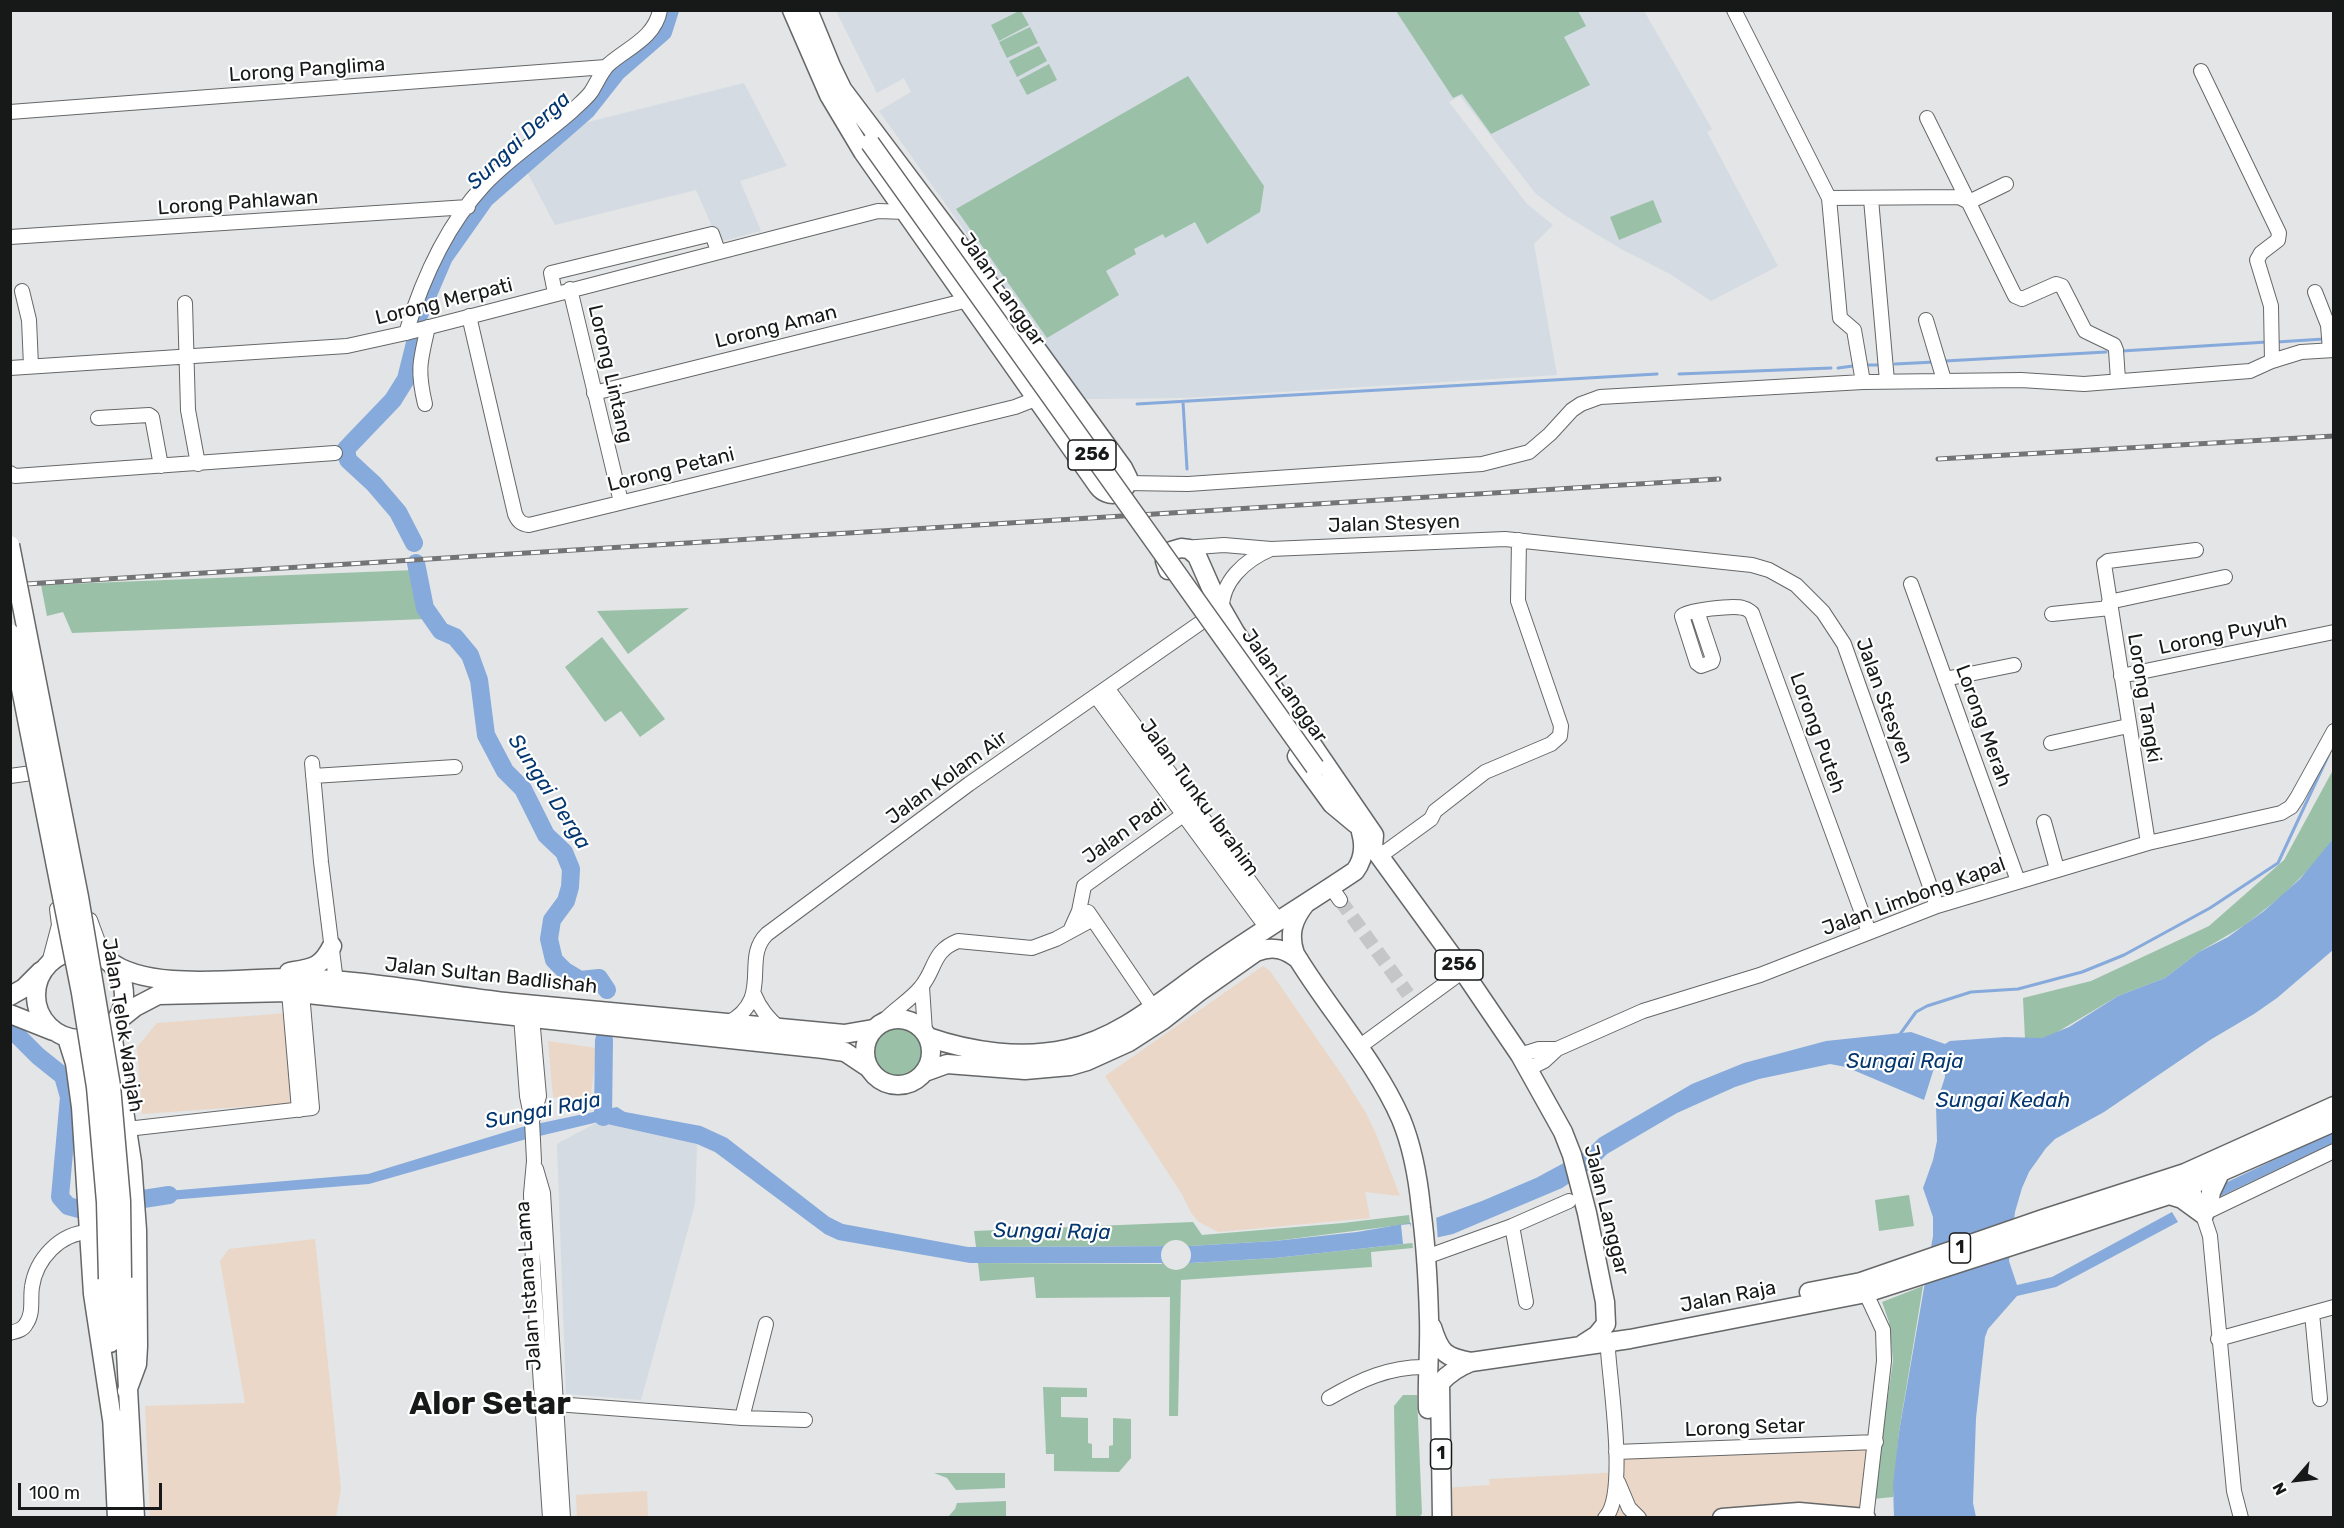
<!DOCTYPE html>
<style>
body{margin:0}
#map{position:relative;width:2344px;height:1528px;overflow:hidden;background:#e3e5e6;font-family:Rubik,sans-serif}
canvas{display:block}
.frame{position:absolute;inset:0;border:12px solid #171818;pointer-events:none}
.north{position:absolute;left:2266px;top:1450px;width:60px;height:60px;-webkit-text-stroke:4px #fff;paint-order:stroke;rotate:242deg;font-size:16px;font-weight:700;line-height:24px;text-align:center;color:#171818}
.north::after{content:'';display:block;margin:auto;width:21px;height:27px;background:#171818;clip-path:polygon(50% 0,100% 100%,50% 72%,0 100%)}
.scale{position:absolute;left:18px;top:1483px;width:144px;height:27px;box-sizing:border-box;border:3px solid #171818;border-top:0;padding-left:8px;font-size:18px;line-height:21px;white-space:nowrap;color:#171818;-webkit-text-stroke:4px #fff;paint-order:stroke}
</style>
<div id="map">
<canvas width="2344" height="1528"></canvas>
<div class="frame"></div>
<div class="north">N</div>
<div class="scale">100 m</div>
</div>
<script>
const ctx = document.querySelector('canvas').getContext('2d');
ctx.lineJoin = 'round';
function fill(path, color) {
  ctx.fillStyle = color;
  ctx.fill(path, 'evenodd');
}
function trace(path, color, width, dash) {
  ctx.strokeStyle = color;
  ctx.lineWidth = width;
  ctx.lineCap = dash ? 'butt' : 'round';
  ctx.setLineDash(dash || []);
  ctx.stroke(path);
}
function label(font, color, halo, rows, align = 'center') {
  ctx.font = font + ' Rubik,sans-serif';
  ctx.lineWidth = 4.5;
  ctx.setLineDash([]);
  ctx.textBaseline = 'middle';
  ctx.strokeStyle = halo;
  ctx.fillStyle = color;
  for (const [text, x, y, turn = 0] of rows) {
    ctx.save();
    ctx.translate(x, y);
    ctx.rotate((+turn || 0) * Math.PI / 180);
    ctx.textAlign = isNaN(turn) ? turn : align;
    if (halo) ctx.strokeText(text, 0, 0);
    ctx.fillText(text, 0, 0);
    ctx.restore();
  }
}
const commercial = new Path2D(`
 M1263 966 1270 971 1344 1078 1366 1113 1376 1134 1400 1196 1365 1192 1370 1218 1218 1232 1199 1222 1191 1213 1183 1196 1105 1076Z
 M288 1013 296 1103 142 1114 137 1047 157 1023Z
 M548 1041 597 1048 590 1101 553 1097Z
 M315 1239 341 1489 336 1517H150L145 1406 245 1403 220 1261 229 1249Z
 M1881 1445 1869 1517H1445L1444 1488 1490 1485 1489 1479 1623 1472 1622 1455Z
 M647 1491 648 1517H577L576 1495Z`);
const built = new Path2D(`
 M836 11H1644L1712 129 1707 132 1778 266 1711 301 1670 274 1623 250 1566 216 1536 194 1460 96 1449 102 1527 204 1553 225 1534 244 1557 375 1183 398 1085 399 879 111 911 92 904 78 877 93Z
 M744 83 787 166 740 181 761 231 719 242 696 190 555 225 525 168 572 126Z
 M598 1122 697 1144 695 1204 641 1400 566 1394 557 1144Z`);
const green = new Path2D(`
 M1019 11H1021L1029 25 999 41 991 25Z
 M1396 11H1578L1586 26 1564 37 1590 85 1491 134 1462 94 1453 98Z
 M1030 27 1038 43 1007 58 999 42Z
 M1039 46 1047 61 1017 77 1009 61Z
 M1049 64 1057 80 1027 95 1019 80Z
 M1188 76 1264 186 1260 212 1207 244 1195 222 1165 238 1163 234 1134 249 1136 254 1106 271 1119 295 1047 338 956 209Z
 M1653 200 1662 222 1619 240 1610 217Z
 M415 570 425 619 72 633 63 612 47 616 41 585Z
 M689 608 628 654 597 611Z
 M602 637 665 719 640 737 621 711 605 722 565 667Z
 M2333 770V839L2319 859 2282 896 2245 925 2199 952 2165 978 2118 996 2054 1034 2042 1038 2025 1039 2023 998 2091 981 2209 926 2284 860Z
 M869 1051a28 28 0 1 1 56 0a28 28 0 1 1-56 0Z
 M1909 1195 1914 1226 1879 1231 1875 1200Z
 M1409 1215 1413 1248 1371 1252 1372 1267 1181 1280 1178 1416H1169L1170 1297 1036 1298 1034 1277 980 1281 978 1263 1162 1264V1246L976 1247 974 1231 1193 1222 1202 1235 1343 1223ZM1401 1225 1403 1244 1275 1258 1191 1263 1190 1246 1275 1241Z
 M1923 1286 1899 1432 1893 1497 1873 1499 1893 1361 1889 1322 1882 1302Z
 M1043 1387 1087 1388V1397H1061V1417L1088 1418V1443L1092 1444V1458H1109V1446L1113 1445V1418L1131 1419V1458L1119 1472 1054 1471V1454H1046Z
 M1403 1395H1417L1422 1514 1419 1517H1396L1394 1406Z
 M934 1473H1005V1488L956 1490 947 1478Z
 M1006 1501V1517H948L955 1509 957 1503Z`);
const water = new Path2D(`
 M2333 839V950L2277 998 2254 1014 2210 1040 2104 1112 2055 1139 2046 1148 2029 1172 2022 1188 2015 1212 2009 1261 2017 1285 2052 1277 2172 1212 2178 1222 2056 1287 2017 1296 1988 1329 1985 1337 1976 1418 1973 1503 1976 1517H1894L1893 1485 1899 1432 1933 1236V1217L1923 1188 1933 1160 1937 1141 1936 1105 1945 1077 1944 1061 1935 1065 1924 1100 1846 1067 1830 1064 1759 1079 1735 1087 1677 1113 1607 1154 1594 1167 1562 1188 1453 1234 1412 1243 1275 1258 1190 1263H970L838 1240 825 1234 715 1152 697 1144 598 1122 523 1140 369 1184 157 1201 146 1197 156 1192 368 1174 522 1127 617 1107 625 1112 701 1126 727 1138 829 1217 843 1224 968 1247 1190 1246 1275 1241 1357 1232 1433 1219 1482 1201 1536 1178 1586 1151 1599 1138 1692 1084 1744 1063 1826 1041 1911 1032 1945 1044 1950 1041 2005 1037 2042 1038 2069 1027 2118 996 2165 978 2199 952 2228 937 2264 911 2300 879Z`);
const pier = new Path2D(`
 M1436 1215 1438 1241 1413 1245V1243L1403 1244 1401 1225 1410 1224 1411 1227V1221Z
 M1161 1255a15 15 0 1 1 30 0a15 15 0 1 1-30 0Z`);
const stream = new Path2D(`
 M2277 342 2324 339
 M2122 351 2267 342
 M1945 361 2106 352
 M1895 364 1935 362
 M1868 365H1882
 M1838 368 1853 366
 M1679 374 1831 368
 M1183 402 1187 469
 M1137 404 1657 374
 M1898 1037 1916 1012 1927 1006 1971 992 2018 989 2082 972 2124 955 2210 908 2278 863 2329 754`);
const canal = new Path2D(`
 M2220 1191 2334 1137`);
const river = new Path2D(`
 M417 320 444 257 485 199 587 110 617 72 663 32 670 10
 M414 543 398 512 374 484 348 460 346 449 393 400 406 379 417 335
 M416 563 425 608 441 631 455 637 470 655 479 680 486 735 505 771 523 789 546 835 564 852 571 869 570 887 566 901 552 920 549 939 554 960 565 971 580 980 599 978 607 990
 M10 1028 38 1056 63 1076 69 1097 60 1197 68 1206 79 1209 169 1195
 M603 1117 604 1040`);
const minorTunnel = new Path2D(`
 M1340 900 1408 994`);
const minor = new Path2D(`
 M1734 10 1829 198 1840 318 1854 330 1863 382
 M2201 71 2279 233 2278 240 2261 253 2257 260 2271 306 2272 361
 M10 112 606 67
 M1927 118 2015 296 2022 299 2056 284 2062 286 2085 331 2114 345 2116 350 2118 380
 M1829 198 1959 197 1969 202 2006 184
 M1871 199 1887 381
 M10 237 468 207
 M570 289 621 502
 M22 291 29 320 31 366
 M2315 292 2328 325 2330 350
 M555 293 551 273 712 234 718 251
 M185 303 188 410 198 464
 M469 316 515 514C518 521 521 524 529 525L1015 407 1038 398
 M1926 320 1944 380
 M406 333C422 280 446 226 484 185 510 157 544 136 572 111 578 105 586 99 591 92 597 83 601 72 608 65 627 48 655 38 660 10
 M10 368 347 346 406 333 878 211 906 212
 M594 393 968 300
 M425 404C417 370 420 361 428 327
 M98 418 149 415 152 417 161 466
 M10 473 15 476 335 453
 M1127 483 1188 484 1482 464 1529 452 1550 434 1572 410 1581 404 1600 397 1863 382 2021 380 2084 384 2250 371 2272 361 2301 352 2334 350
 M1183 548 1224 545 1271 549 1505 539 1752 565 1769 570 1796 585 1823 612 1844 644 1937 906
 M1911 584 2018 881
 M2109 602 2225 577
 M1697 611 1713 659 1712 662 1701 666 1697 663 1682 616C1687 610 1734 605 1743 608 1748 609 1748 610 1752 613L1869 932
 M1222 612C1220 582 1245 560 1271 549
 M2052 614 2110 608
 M2121 676 2334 632
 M1945 679 2014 665
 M1107 688 1278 920
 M1096 696 1267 928
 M2051 743 2128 726
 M312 763 321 862 336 982
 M10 776 32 773
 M313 776 455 767
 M2044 822 2057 869
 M2148 843 2104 564 2108 561 2196 550
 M1380 856 1431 819 1435 811 1485 772 1551 744 1560 736 1561 726 1518 601 1519 540
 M1331 887 1340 900
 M1088 912 1152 1006
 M90 920 104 958
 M1070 931 1079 911 1084 886 1190 810
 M49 963 59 925 57 909
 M922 987 925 1032
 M289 992 299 1110
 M754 994C760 1009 768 1018 780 1029
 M521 1016 527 1096 532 1120 534 1161 531 1194 533 1267 550 1518
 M532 1017 539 1096 533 1118
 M883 1022C894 1009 911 1000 921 987 936 969 932 951 958 941L1032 948 1056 939 1093 919
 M728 1023C774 998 741 959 767 934L969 784 1203 621
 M1359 1047 1463 971
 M1520 1055 1539 1049H1557
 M1528 1069 1544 1061 1557 1049 1643 1011 1760 975 1937 906 2148 843 2281 813 2291 807 2297 798 2334 731
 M127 1129 312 1108 302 993
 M536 1169 543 1193 563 1518
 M2187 1178 2201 1209 2210 1236 2234 1491 2241 1518
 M2211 1210 2334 1151
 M1512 1226 1526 1302
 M1426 1257 1512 1226 1569 1201
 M1862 1285 1883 1330 1884 1361 1866 1518
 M2312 1313 2320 1399
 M10 1333C17 1331 23 1330 26 1324 34 1313 30 1299 32 1287 36 1259 60 1233 89 1232
 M2218 1339 2334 1307
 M1329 1398C1360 1380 1390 1366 1427 1367
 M550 1402 556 1404 742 1418 805 1420
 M742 1418 766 1324
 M1616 1452 1876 1442
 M1618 1482 1629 1508 1639 1518
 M1605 1518C1628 1496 1610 1384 1608 1350L1611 1342`);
const major = new Path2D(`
 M792 10 829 95 835 104
 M808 10 831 66 847 99
 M829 95 863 152 1098 486C1108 499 1126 496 1128 478L1123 468 998 296 842 89
 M1168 570 1165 561 1171 551 1181 548 1189 549 1197 556 1216 599 1235 632 1374 835 1373 847
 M1297 756 1332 804 1356 824
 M1367 839 1463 971 1520 1055 1563 1132 1572 1155 1587 1213 1605 1302 1606 1324 1597 1335 1583 1344
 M1306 903C1293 919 1288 934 1295 954 1328 1009 1375 1060 1401 1119 1413 1148 1418 1178 1421 1208 1426 1245 1428 1281 1429 1318 1430 1348 1427 1378 1428 1409
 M36 995a44 44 0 1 1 88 0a44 44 0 1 1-88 0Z
 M108 960C146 992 239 978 289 978 364 979 440 995 514 1003 624 1014 734 1024 844 1034L873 1029
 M289 972C312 968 321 968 332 946
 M10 996 24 988 41 971
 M10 1014 53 1031
 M865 1052a33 33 0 1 1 66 0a33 33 0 1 1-66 0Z
 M115 1023 135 1007 158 995 289 992 824 1049 845 1052 869 1068
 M111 1027 132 1162 137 1230 138 1346 137 1364 127 1391
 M928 1037C971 1052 1022 1059 1067 1049 1122 1038 1169 994 1215 963 1261 931 1309 902 1355 871 1364 859 1365 846 1361 832
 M67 1038 75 1063 81 1107 93 1294 113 1426
 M925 1072 947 1064 1025 1070 1070 1066 1087 1061 1129 1042 1163 1020 1199 992 1256 952C1273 945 1286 949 1299 960
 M2169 1195 2182 1199 2204 1215
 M2209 1204 2211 1192 2220 1173
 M122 1278 135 1518
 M108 1279 110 1343
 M1809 1292 1861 1282 2043 1219 2185 1173 2334 1106
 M1432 1327C1440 1353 1445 1357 1471 1362
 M112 1415 117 1518
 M1442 1518 1440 1383C1449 1373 1458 1367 1471 1362L1630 1339 1866 1293 2169 1195 2334 1122
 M1722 1518 1799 1512 1866 1518`);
const rail = new Path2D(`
 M1938 459 2334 436
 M10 585 1719 479`);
const majorBridge = new Path2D(`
 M870 143 1315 767
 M10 545 79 897 111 1086 121 1201 122 1278
 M10 633 81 993 96 1087 106 1202 108 1279`);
const shields = [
 [1092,455,48],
 [1459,965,48],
 [1960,1248,21],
 [1441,1454,21]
];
const shieldNames = [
 ["256",1092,455],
 ["256",1459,965],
 ["1",1960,1248],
 ["1",1441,1454]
];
const streetNames = [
 ["Lorong Panglima",307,70,-4],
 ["Lorong Pahlawan",238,203,-4],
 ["Jalan Langgar",1002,290,55],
 ["Lorong Merpati",444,302,-14],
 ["Lorong Aman",776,327,-14],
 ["Lorong Lintang",610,374,77],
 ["Lorong Petani",671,470,-14],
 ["Jalan Stesyen",1394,524,-2],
 ["Lorong Puyuh",2223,635,-12],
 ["Jalan Langgar",1284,686,55],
 ["Lorong Tangki",2144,698,81],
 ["Jalan Stesyen",1884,701,70],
 ["Lorong Merah",1983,726,70],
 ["Lorong Puteh",1817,733,70],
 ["Jalan Kolam Air",947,778,-36],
 ["Jalan Tunku Ibrahim",1199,798,54],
 ["Jalan Padi",1125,832,-35],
 ["Jalan Limbong Kapal",1914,897,-20],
 ["Jalan Sultan Badlishah",491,976,6],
 ["Jalan Telok Wanjah",122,1025,81],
 ["Jalan Langgar",1606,1210,76],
 ["Jalan Istana Lama",529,1286,-94],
 ["Jalan Raja",1728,1297,-11],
 ["Lorong Setar",1745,1428,-2]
];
const waterNames = [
 ["Sungai Derga",519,141,-43],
 ["Sungai Derga",549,792,57],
 ["Sungai Raja",1905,1062],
 ["Sungai Kedah",2003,1101],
 ["Sungai Raja",543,1111,-11],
 ["Sungai Raja",1052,1232,1]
];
const townNames = [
 ["Alor Setar",490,1405]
];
fill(commercial, '#ead7c7');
fill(built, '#d4dbe2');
fill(green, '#9ac1a8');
fill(water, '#86aadb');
fill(pier, '#e3e5e6');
trace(stream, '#86aadb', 3);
trace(canal, '#86aadb', 10);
trace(river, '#86aadb', 18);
trace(minorTunnel, '#c4c6c7', 14, [14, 7]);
trace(minor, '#666768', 16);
trace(major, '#666768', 21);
trace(minor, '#fff', 14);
trace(major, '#fff', 18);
trace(rail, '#737475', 5);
trace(rail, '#fff', 3, [9]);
trace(majorBridge, '#666768', 21, []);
trace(majorBridge, '#fff', 18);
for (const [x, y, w] of shields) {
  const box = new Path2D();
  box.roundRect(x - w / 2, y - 15, w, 30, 4.5);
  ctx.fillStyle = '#fff';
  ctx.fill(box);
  trace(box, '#171818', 1.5);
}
label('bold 18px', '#171818', null, shieldNames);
label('20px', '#171818', '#fff', streetNames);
label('italic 21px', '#043770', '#fff', waterNames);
label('bold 32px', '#171818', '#fff', townNames);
</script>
